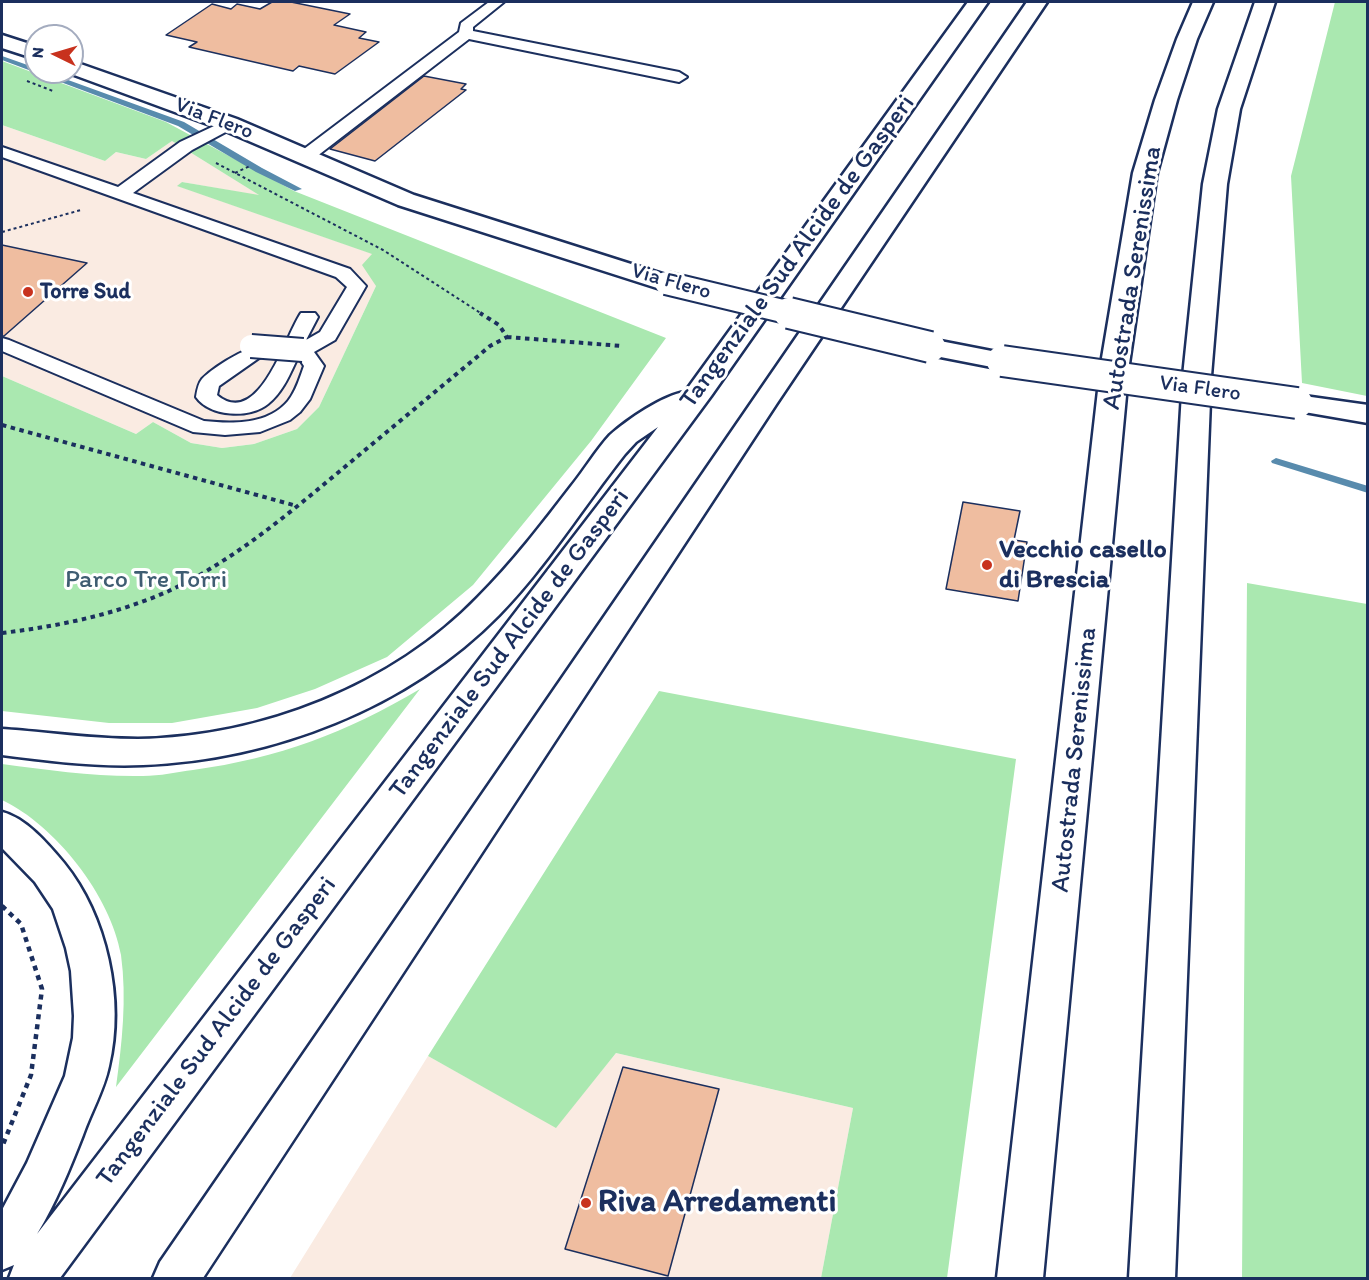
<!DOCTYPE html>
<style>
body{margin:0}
#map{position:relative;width:1369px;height:1280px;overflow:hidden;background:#fff;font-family:Itim,sans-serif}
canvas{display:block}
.frame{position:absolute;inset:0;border:3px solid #1b2f5e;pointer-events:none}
.north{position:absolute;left:24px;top:24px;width:60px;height:60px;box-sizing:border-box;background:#fff;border:2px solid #a4acbf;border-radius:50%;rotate:275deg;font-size:16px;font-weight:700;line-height:24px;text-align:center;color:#1b2f5e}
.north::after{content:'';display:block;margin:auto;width:21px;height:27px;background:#c8321e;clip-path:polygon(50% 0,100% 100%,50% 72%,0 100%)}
</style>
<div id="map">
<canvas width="1369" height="1280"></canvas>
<div class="frame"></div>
<div class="north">N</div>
</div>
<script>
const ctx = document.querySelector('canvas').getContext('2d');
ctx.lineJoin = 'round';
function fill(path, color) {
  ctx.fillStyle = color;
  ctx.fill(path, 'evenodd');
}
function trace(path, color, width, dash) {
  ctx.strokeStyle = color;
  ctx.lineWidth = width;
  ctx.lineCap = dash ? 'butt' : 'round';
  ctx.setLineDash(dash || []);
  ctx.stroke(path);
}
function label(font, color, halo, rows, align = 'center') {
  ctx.font = font + ' Itim,sans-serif';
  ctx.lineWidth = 6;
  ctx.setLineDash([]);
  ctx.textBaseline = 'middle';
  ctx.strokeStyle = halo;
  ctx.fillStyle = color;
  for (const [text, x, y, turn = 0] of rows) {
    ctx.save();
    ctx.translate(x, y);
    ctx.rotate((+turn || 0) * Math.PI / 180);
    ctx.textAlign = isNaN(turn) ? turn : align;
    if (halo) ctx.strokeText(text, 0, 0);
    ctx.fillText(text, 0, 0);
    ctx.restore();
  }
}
const built = new Path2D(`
 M2 125 105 161 116 152 146 159 172 141 261 196 182 182 178 186 373 254 376 286 319 407 297 429 254 444 222 448 191 443 153 422 136 434 2 376Z
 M616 1053 853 1108 821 1278H290L428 1056 556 1127Z`);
const green = new Path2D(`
 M1335 2H1367V396L1302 383 1291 176Z
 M2 61 166 122 294 191 666 338 591 441 473 585 387 657 315 689 257 708 172 723H109L2 711V376L136 434 153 422 191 443 222 448 254 444 297 429 319 407 376 286 362 265 372 254 177 186 182 182 259 195 172 141 146 159 116 152 105 161 2 125Z
 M1247 583 1367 604V1278H1242Z
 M420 689 116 1087C122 1043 127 999 121 955 111 896 55 825 2 800V764C49 770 95 777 143 776 160 776 177 772 193 770 279 758 346 733 420 689Z
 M659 691 1016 759 947 1278H821L853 1108 616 1053 556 1128 428 1056Z`);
const stream = new Path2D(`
 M2 56 36 68V72H46L184 122 262 168 302 189 295 191 256 172 178 126 2 60Z
 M1276 458 1368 486V493L1272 463 1271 461Z`);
const building = new Path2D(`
 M272 2H291L350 14 334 25 366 32 359 38 379 42 335 74 299 66 293 71 189 47 197 42 166 35 212 4 231 9 237 4 260 9Z
 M424 76 466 84 461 89 466 90 375 161 330 149Z
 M2 245 87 263 4 336H2Z
 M963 502 1020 511 1014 540 1027 542 1018 601 946 589Z
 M623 1067 719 1089 668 1276 565 1249Z`);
const pathFar2 = new Path2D(`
 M27 81 53 91
 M216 163 383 250 482 314
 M235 173 250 166
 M2 232 81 210`);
const pathFar1 = new Path2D(`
 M507 337 622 346
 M2 425 297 506
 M2 633C60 626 119 614 173 589 235 559 287 515 340 471 390 429 440 388 490 346L507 337 499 325 480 313`);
const path = new Path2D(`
 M2 906 21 924 42 989 31 1075 2 1147`);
const lane = new Path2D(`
 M489 2H504L473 27V31L679 72 687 77 679 82 469 39 312 160H300L298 156 300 152 459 32 461 23Z
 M229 119 235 121 237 124 235 127 192 150 133 193 350 269 366 286 335 340 314 352 324 366 310 399 300 412 290 420 260 432 225 435 193 432 2 351V338L9 340 204 421C232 424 268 425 288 401 296 391 300 377 304 366L298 357C290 374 283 392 268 404 250 419 210 417 196 397 197 391 198 384 202 379 216 365 258 339 278 344L281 348 278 352 259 358 219 386 217 395C259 430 285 336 301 313H315L318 317 306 340 320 332 347 287 336 277 2 157V147L118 187 180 142Z`);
const secondary = new Path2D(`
 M2 35 36 46V59L2 48Z
 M72 61 237 119 414 195 675 278 679 283 675 288 666 291 657 288 398 205 221 129 66 72H72Z
 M930 339 1012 355 1016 361 1012 367 1002 369 920 353 917 347 920 341Z
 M1297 395 1368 405V423L1287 409 1283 403 1287 397Z`);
const highway = new Path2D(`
 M968 2H988L711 396 60 1278H9L14 1265 2 1270V1210L27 1163 65 1076 73 1038 74 1016 71 971 66 948 53 909 35 882 2 848V812C26 818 48 844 64 863 107 916 125 1000 109 1066 104 1090 91 1112 83 1135 70 1168 56 1203 37 1234L658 427 636 442 625 454C583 507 547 566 499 615 408 708 272 760 143 765 96 767 49 761 2 755V729C47 732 92 739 138 739 261 737 392 686 478 597 512 563 542 524 572 485 585 469 596 450 610 435 627 420 663 395 685 392Z
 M1027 2H1047L777 403 203 1278H153L160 1262Z
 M1193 2H1213L1197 39 1177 100 1157 173 1129 364 1043 1278H997L1101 364 1133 173 1155 100 1177 39Z
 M1255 2H1275L1240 109 1227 184 1211 376 1175 1278H1129L1183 376 1203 184 1218 109Z`);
const laneBridge = new Path2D(`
 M251 346 303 350`);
const secondaryBridgeFar1 = new Path2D(`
 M666 283 795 314`);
const secondaryBridge = new Path2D(`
 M789 313 930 347
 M1002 361 1297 403`);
const markers = [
 [28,292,6,"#c8321e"],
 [987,565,6,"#c8321e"],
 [586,1203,6,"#c8321e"]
];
const farStreetnames = [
 ["Via Flero",214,119,21],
 ["Via Flero",671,282,16],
 ["Via Flero",1200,389,8]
];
const farPoinames = [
 ["Torre Sud",40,292]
];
const streetNames = [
 ["Tangenziale Sud Alcide de Gasperi",798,252,-54],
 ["Autostrada Serenissima",1133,278,-81],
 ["Tangenziale Sud Alcide de Gasperi",510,644,-53],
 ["Autostrada Serenissima",1075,760,-84],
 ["Tangenziale Sud Alcide de Gasperi",217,1032,-53]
];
const poiNames = [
 ["Vecchio casello",999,550],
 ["di Brescia",999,580]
];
const parkNames = [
 ["Parco Tre Torri",146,580]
];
const nearPoinames = [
 ["Riva Arredamenti",598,1203]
];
fill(built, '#faebe2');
fill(green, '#aae8b0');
fill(stream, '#588bad');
fill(building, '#efbda0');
trace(building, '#1b2f5e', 1.5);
trace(lane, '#1b2f5e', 4);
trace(secondary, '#1b2f5e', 5);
trace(highway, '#1b2f5e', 5);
trace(pathFar2, '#1b2f5e', 2, [3, 3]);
trace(pathFar1, '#1b2f5e', 4, [4.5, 4.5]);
trace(path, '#1b2f5e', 4.5, [5, 5]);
fill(lane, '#fff');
fill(secondary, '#fff');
fill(highway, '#fff');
trace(laneBridge, '#1b2f5e', 26, []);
trace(secondaryBridgeFar1, '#1b2f5e', 26, []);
trace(secondaryBridge, '#1b2f5e', 34, []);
trace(laneBridge, '#fff', 22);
trace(secondaryBridgeFar1, '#fff', 22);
trace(secondaryBridge, '#fff', 30);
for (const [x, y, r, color] of markers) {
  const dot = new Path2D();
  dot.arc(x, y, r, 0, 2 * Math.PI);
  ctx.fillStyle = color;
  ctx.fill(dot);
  trace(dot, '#fff', 2);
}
label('22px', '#1b2f5e', '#fff', farStreetnames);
label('bold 22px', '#1b2f5e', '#fff', farPoinames, 'left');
label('26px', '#1b2f5e', '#fff', streetNames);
label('bold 26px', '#1b2f5e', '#fff', poiNames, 'left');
label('26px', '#3f5d72', '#fff', parkNames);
label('bold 32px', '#1b2f5e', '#fff', nearPoinames, 'left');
</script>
